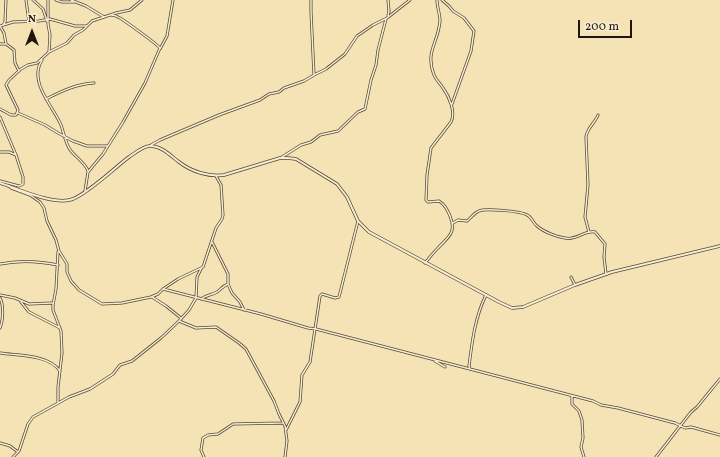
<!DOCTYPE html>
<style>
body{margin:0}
#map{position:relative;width:720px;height:457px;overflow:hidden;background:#f5e3b6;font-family:Vollkorn,serif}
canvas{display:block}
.north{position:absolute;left:12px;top:12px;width:40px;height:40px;-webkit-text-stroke:3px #f8edd0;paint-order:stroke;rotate:0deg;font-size:11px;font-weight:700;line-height:16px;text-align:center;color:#20160d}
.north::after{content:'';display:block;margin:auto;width:14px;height:18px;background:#20160d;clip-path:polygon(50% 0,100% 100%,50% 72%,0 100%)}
.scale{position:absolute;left:578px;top:20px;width:54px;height:18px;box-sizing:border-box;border:2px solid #20160d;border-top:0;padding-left:5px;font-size:12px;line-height:14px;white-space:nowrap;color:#20160d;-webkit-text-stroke:3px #f8edd0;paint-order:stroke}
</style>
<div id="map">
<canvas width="720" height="457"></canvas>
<div class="north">N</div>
<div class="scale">200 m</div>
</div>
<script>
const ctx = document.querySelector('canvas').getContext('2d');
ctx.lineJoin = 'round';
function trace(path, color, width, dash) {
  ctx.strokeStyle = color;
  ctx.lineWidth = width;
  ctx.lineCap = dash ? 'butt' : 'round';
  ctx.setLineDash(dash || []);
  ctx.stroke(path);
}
const minor = new Path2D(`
 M26 0 29 22
 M33 0 43 9 47 21
 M48 0V24L50 35 49 52
 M56 0 62 2H74
 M71 0 86 6 104 17
 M311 0V12L314 75
 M442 0 449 6 453 11 464 18 474 31 471 51 452 104
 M388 16 389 11 388 0
 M3 25 5 22 6 0
 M0 26 13 22 39 21 50 19 75 26H87
 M0 26 4 33 6 44 14 50 15 63 19 71
 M0 44H6
 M160 49 167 36 173 0
 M42 60C28 82 53 106 61 125 64 133 65 143 71 151 76 157 86 164 88 171
 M46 99C62 91 76 84 94 83
 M0 109 11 115H16L18 110 6 85 9 80 21 69 28 65 37 63 49 52 67 43 74 35 83 30 92 21 116 13 130 10 142 0
 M18 113 45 125 58 133 73 141 87 146H108
 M0 117 16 155 23 177V184L19 186 0 181
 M151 145 160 140 219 115 260 100 269 94 279 92 284 88 304 81 314 75 326 69 345 54 357 36 373 25 387 18 410 0
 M0 152H9L16 155
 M282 157 301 145 311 142 320 135 338 131 358 112 365 109 371 80 376 65 378 50 386 19
 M11 188 30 195 40 202 44 208 47 221 56 240 59 251 67 264V272L71 281 79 290 102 304 122 303 151 297 158 294 163 289 178 279 203 267 216 228 222 219 223 215 221 185 216 176
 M85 191 88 172 103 154 123 122 145 83 160 48C157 44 125 21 120 18 117 16 114 15 111 15
 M453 223 458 220 467 221C471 218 474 213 479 211 485 208 521 211 527 215 532 217 533 223 537 226 544 232 557 237 565 238 576 241 584 230 595 232L605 244 604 257 606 274
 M589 232 585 217 588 185 586 137C587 128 595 123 598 115
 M212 242 228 274V284L232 293 240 302 244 310
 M425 263C429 258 433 253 438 248 448 237 457 233 450 216 447 209 445 205 439 201L428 202 426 200 427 175 431 148 451 122C456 112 449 96 443 88 440 83 436 80 434 75 425 51 438 44 440 21 440 14 437 7 437 0
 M0 264C19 260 39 261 58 265
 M571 277 575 285
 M163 289 261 314 308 328 316 329 593 401 601 405 618 408 675 423 685 428 691 427 720 435
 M0 295 15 298 29 304 52 303
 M152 297 166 306 181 318
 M0 298C4 305 3 321 0 328
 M196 298 197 277 201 269
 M201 299C206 295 212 295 217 292 221 289 223 286 228 284
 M21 302 29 312 60 328
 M179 321 196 328 216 327 239 343 246 349 274 401 279 414 285 426 287 441 285 457
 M0 353C18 356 48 354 60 371
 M435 361 445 367
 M470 369 469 366C472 342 475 317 486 295
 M572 396V404L579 411 582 420 583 438 581 447 584 457
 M58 403V387L62 353 61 331 53 310V305L56 289 58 252
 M286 430 300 402 302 375 310 362 320 296 322 294 335 298 339 297 358 221
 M0 443 10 446 18 452
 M13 457 19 451 28 424 33 417 69 397 90 389 113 374 120 365 132 361 161 338 179 321 189 310 196 298
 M204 457 201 450 203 438 208 435 218 434 233 424 283 423
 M656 457 691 412 697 407 720 379`);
const tertiary = new Path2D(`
 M0 183C18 189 55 206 73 199 91 191 113 169 129 157 135 153 143 146 150 146 162 146 171 156 179 162 192 172 209 177 224 175L280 158H288L296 159 337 184 347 197 358 221 369 232 499 302 512 308 523 307 575 285 612 272 720 246`);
trace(minor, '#554937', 3);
trace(tertiary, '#554937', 3.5);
trace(minor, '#f8edd0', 1.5);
trace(tertiary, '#f8edd0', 2);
</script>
